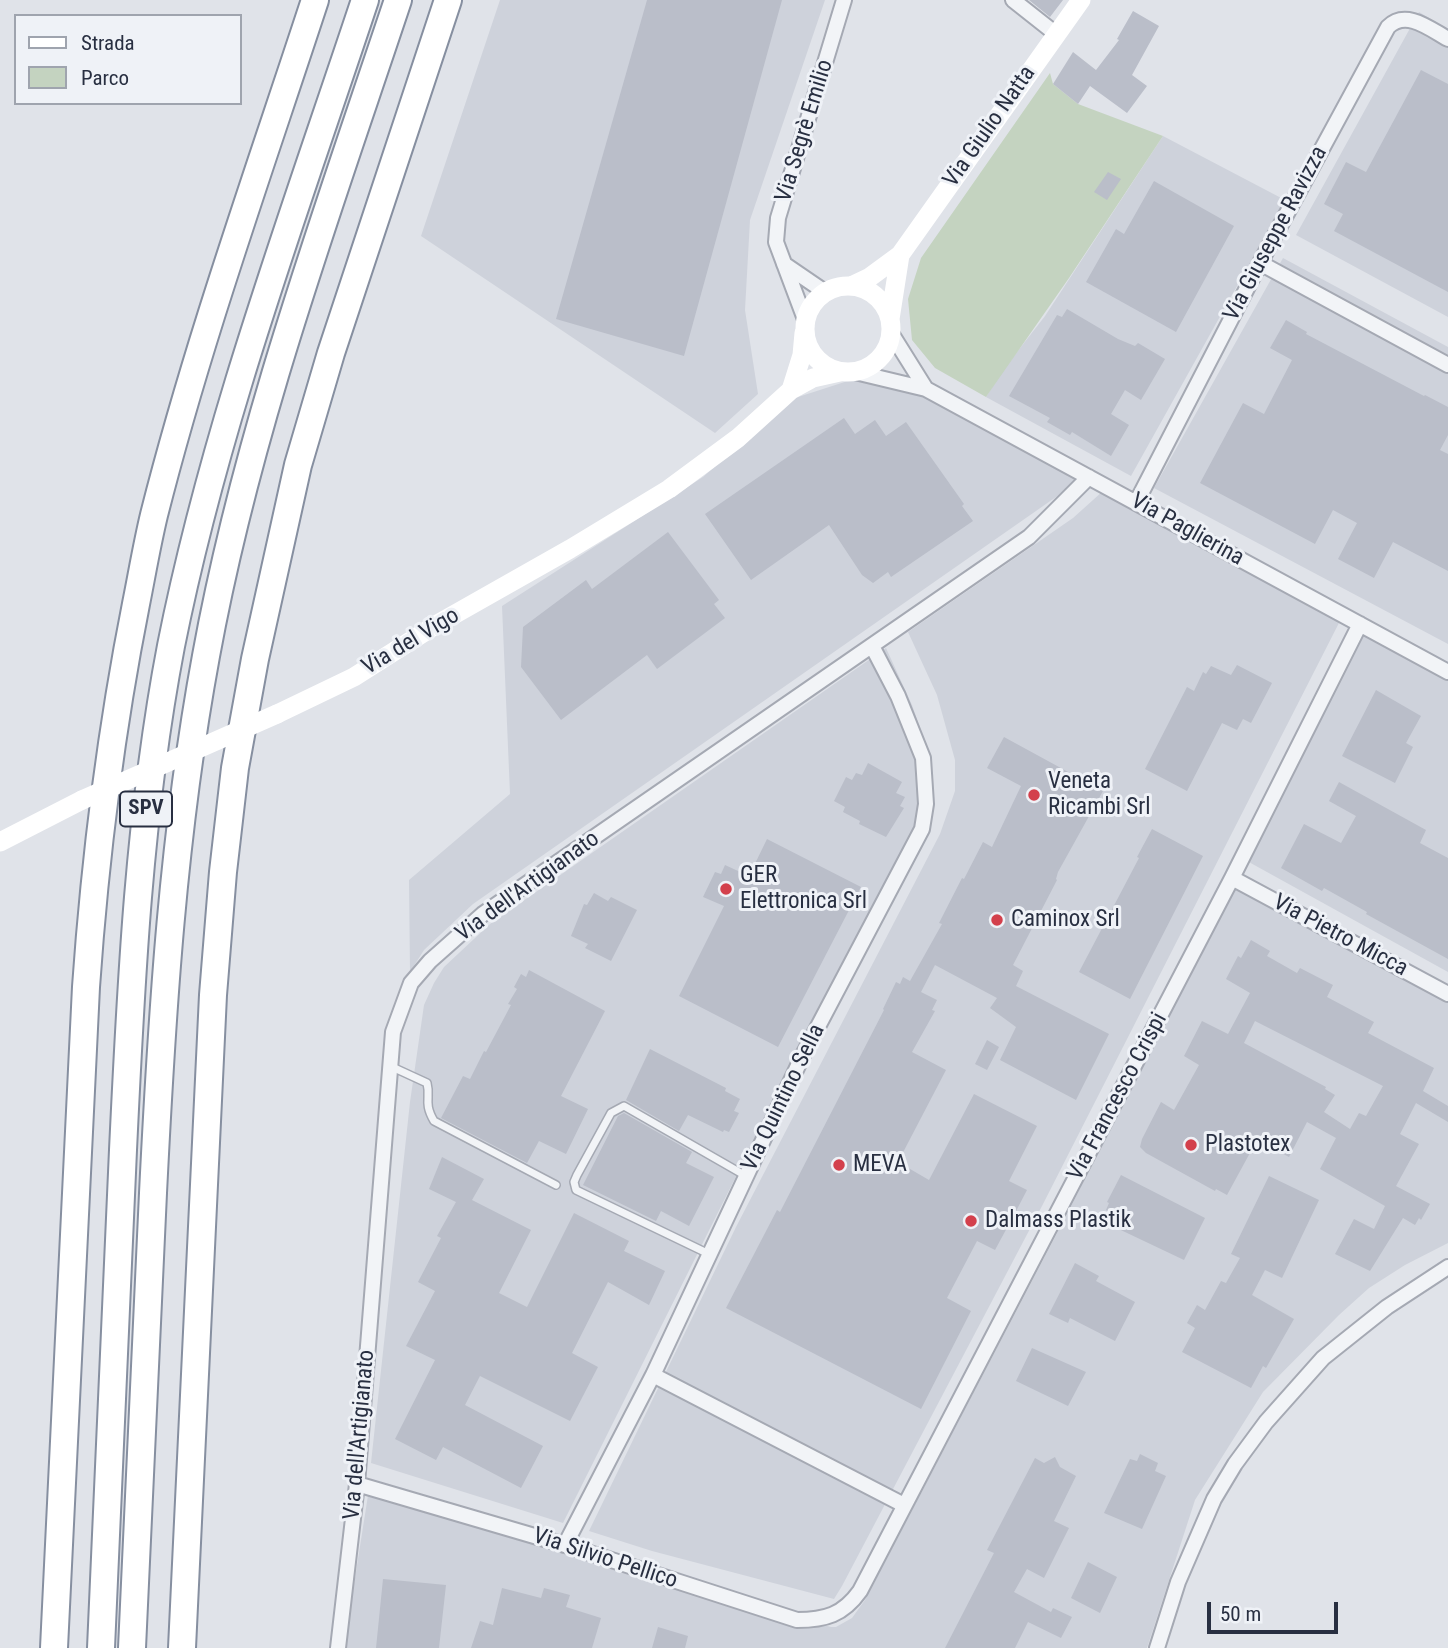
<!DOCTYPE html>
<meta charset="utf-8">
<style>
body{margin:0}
#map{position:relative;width:1448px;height:1648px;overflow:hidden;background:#e0e3e9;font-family:"Roboto Condensed",sans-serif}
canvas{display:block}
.legend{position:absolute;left:14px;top:14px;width:228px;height:91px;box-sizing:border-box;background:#eff2f7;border:2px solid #9fa4ae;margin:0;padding:9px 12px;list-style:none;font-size:21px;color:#282f41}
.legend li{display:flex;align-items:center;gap:14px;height:35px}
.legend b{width:35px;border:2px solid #9fa4ae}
.scale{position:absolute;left:1207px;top:1602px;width:131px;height:32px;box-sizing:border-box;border:4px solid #282f41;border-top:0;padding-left:9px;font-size:21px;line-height:24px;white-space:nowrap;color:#282f41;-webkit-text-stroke:5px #eff2f7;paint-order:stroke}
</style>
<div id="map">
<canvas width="1448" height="1648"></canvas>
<ul class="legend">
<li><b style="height:9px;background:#fff"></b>Strada</li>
<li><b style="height:19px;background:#c4d3c0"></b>Parco</li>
</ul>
<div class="scale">50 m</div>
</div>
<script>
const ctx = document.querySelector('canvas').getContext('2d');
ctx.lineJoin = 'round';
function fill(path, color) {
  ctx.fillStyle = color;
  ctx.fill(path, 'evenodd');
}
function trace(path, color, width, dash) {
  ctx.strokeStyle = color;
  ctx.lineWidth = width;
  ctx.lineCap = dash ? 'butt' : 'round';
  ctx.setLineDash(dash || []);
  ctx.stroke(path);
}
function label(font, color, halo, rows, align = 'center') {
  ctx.font = font + ' "Roboto Condensed",sans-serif';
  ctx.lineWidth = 6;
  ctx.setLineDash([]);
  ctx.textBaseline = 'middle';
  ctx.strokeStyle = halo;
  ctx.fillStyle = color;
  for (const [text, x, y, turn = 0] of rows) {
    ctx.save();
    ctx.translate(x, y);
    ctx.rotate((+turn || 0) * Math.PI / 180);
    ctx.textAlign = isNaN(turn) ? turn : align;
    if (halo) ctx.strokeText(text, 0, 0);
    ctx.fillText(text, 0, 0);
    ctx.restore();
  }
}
const built = new Path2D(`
 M500 0H825L750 220 745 310 758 394 715 433 421 236Z
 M1419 12 1448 29V317L1296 235Z
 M1163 136 1285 200 1131 476 986 397 1003 370 1045 316Z
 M1283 258 1448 347V644L1154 488Z
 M857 378 930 395 1079 478 1056 497 473 904 424 950 410 972 409 880 510 794 502 606 703 477 792 399Z
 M1103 491 1342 617 1042 1206 842 1586 834 1599 652 1551 589 1531 736 1227 940 834 955 791V760L937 695 908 632 1073 518Z
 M1365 629 1448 674V972L1247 861Z
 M886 648 912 705 925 742 929 764V787L916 824 842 964 563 1523 371 1463 410 1102 424 1005 434 983 444 967 490 924Z
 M1235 885 1448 1002V1243L1405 1265 1369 1288 1339 1315 1263 1392 1195 1500 1147 1648H344L369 1489 644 1576 831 1627H836L852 1618 865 1600 1065 1218Z`);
const green = new Path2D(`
 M1050 73 1053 84 1078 104 1163 136 1069 278 986 397 935 368 912 340 908 299 921 258Z`);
const building = new Path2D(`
 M647 0H782L684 356 556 319Z
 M1029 0H1063L1050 17Z
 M1133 11 1159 26 1132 75 1147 86 1127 113 1090 86 1078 104 1053 84 1073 52 1096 70 1119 40 1117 39Z
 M1421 70 1448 84V292L1334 231 1343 214 1324 204 1346 162 1366 172Z
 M1108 172 1121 179 1107 200 1094 192Z
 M1154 181 1234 226 1176 332 1086 282 1116 229 1124 234Z
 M1067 309 1118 339 1135 346 1138 343 1165 359 1141 400 1125 390 1111 414 1129 425 1111 456 1072 432 1070 435 1047 422 1050 418 1009 396 1057 315 1062 317Z
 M1286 320 1307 332 1306 334 1424 396 1425 395 1448 407V435L1440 450 1448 454V571L1393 542 1374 578 1338 559 1357 523 1333 510 1315 544 1200 483 1243 403 1264 414 1292 360 1270 348Z
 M844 418 855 434 875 420 886 436 906 422 964 504 962 506 973 521 891 577 888 572 873 583 862 575 829 525 751 580 705 514Z
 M668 532 719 600 714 604 725 618 657 669 647 655 561 720 521 667 523 627 586 580 592 589Z
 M1237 665 1272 683 1251 723 1243 719 1237 730 1222 723 1187 791 1145 769 1187 687 1194 691 1203 672 1206 674 1211 666 1231 675Z
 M1376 690 1421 716 1406 743 1413 747 1395 783 1342 756Z
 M1004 737 1103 791 1058 872 1056 879 1057 880 1013 965 1023 971 1016 986 1109 1034 1076 1100 1000 1060 1016 1027 990 1008 997 998 935 965 921 992 937 1000 932 1010 935 1011 912 1052 946 1070 898 1162 929 1180 974 1094 1037 1126 1009 1181 1027 1190 1015 1213 995 1250 977 1241 947 1298 971 1311 921 1409 726 1308 777 1210 780 1212 884 1010 883 1009 896 982 900 984 903 977 910 981 942 924 939 923 962 878 964 879 983 842 992 847 1021 786 987 768Z
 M868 763 902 782 896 793 905 797 900 806 904 808 886 837 859 824 860 821 843 812 845 807 834 801 846 777 852 780 856 773 862 775Z
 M1339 782 1426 830 1420 843 1448 858V959L1366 914 1367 912 1324 888 1322 891 1281 868 1304 824 1341 843 1356 816 1329 801Z
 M1152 829 1203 856 1130 999 1079 972 1139 858 1137 857Z
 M767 839 861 887 778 1047 679 996 724 906 703 897 715 872 721 874 725 865 749 876Z
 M594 893 608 901 611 897 637 910 611 961 585 948 588 944 571 936 584 904 587 905Z
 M1251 940 1270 951 1267 956 1297 973 1300 968 1333 985 1327 997 1374 1022 1368 1033 1434 1068 1423 1091 1448 1106V1122L1416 1103 1400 1134 1419 1144 1396 1186 1430 1204 1421 1220 1419 1218 1415 1225 1403 1218 1370 1271 1335 1254 1354 1219 1374 1229 1385 1206 1320 1169 1336 1138 1307 1122 1289 1157 1257 1140 1227 1195 1216 1189 1215 1191 1146 1153 1140 1147 1142 1139 1161 1102 1174 1110 1199 1065 1184 1056 1202 1021 1228 1034 1250 993 1226 979 1238 956 1241 958ZM1255 1021 1383 1086 1366 1116 1359 1113 1350 1129 1324 1112 1335 1095 1325 1089 1326 1087 1244 1043Z
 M529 970 605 1011 561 1096 588 1109 566 1154 539 1141 527 1163 441 1118 463 1076 470 1079 484 1051 486 1052 511 1005 508 1004 517 989 514 987 521 974 526 977Z
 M987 1040 999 1047 987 1070 975 1064Z
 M650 1049 726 1088 725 1091 740 1099 734 1111 739 1113 729 1132 724 1130 723 1132 688 1115 679 1131 626 1100Z
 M624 1113 692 1152 686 1163 714 1177 689 1226 661 1211 656 1221 583 1185 618 1116Z
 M442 1157 484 1179 472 1200 531 1230 499 1293 527 1307 574 1213 629 1241 624 1251 665 1271 649 1305 608 1282 572 1353 598 1367 570 1421 480 1376 465 1405 543 1446 521 1488 443 1447 436 1460 395 1439 435 1360 406 1346 435 1291 418 1282 441 1238 437 1236 456 1202 429 1189Z
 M1121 1175 1205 1218 1184 1260 1106 1223 1111 1213 1106 1210 1109 1203 1107 1202Z
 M1269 1176 1319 1200 1282 1278 1265 1270 1252 1295 1294 1319 1266 1368 1263 1366 1251 1388 1182 1352 1195 1328 1187 1323 1197 1305 1205 1310 1221 1281 1226 1283 1240 1258 1231 1254Z
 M1075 1263 1099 1276 1096 1281 1135 1302 1115 1341 1070 1318 1068 1323 1049 1314Z
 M1032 1348 1086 1372 1068 1406 1016 1381Z
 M1140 1454 1158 1463 1155 1471 1166 1476 1142 1529 1104 1513 1130 1459 1137 1461Z
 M1055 1457 1060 1467 1076 1476 1054 1521 1069 1528 1044 1578 1027 1569 1014 1592 1051 1612 1053 1608 1072 1617 1061 1638 1028 1622 1015 1648H945L994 1553 987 1550 1035 1458 1044 1463Z
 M1088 1562 1117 1577 1100 1613 1071 1598Z
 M383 1579 446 1585 439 1648H376Z
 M502 1588 541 1598 544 1588 570 1595 566 1607 601 1618 592 1648H471L480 1621 493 1625Z
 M658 1627 688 1636 685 1648H652Z`);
const lane = new Path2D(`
 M390 1066 427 1083C431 1098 423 1102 434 1121L556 1185
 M709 1254 576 1190 574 1182 577 1175 611 1113 624 1106 746 1176`);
const street = new Path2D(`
 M1013 0 1056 34
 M1260 263 1448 365
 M784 264 825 292
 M806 322 776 242 778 218 844 0
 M891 333 926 389
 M855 372 926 389 1448 672
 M1136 503 1260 263 1388 27C1406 9 1430 29 1448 39
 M1232 878 1448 994
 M653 1375 904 1505
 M357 1484 565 1545 797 1620C825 1620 843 1615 860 1591L1232 878 1360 624
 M565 1545 653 1375 803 1055 922 829 926 804 923 758 898 696 872 646
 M338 1648 357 1484 393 1032 411 983 430 961 483 914 1029 537 1089 477
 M1157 1648 1178 1582 1214 1499 1235 1464 1266 1422 1323 1358 1387 1307 1448 1267`);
const secondary = new Path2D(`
 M805 329a43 43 0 1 1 86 0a43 43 0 1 1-86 0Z
 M851 286 870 277 900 255 1081 0
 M890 319 900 255
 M791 390 802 355 804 333
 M277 714 354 677 434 626 570 549 669 489 738 438 791 390 813 378 840 372
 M0 842 82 800`);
const highway = new Path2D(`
 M54 1648 86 987C95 858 111 730 136 604 142 574 147 544 154 515 198 341 259 171 315 0
 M101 1648C108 1482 116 1316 123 1150 131 981 139 813 171 646 215 425 294 214 365 0
 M132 1648C139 1496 145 1344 153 1193 162 1012 173 834 206 656 247 431 326 216 398 0
 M182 1648 213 995 223 872 235 768 255 659 298 465 331 353 448 0`);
const secondaryBridge = new Path2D(`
 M82 800 277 714`);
const markers = [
 [1034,795,7,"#d3404c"],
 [726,889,7,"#d3404c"],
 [997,920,7,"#d3404c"],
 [1191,1145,7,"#d3404c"],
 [839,1165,7,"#d3404c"],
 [971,1221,7,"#d3404c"]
];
const shields = [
 [146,809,52]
];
const shieldNames = [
 ["SPV",146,809]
];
const streetNames = [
 ["Via Giulio Natta",990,127,-55],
 ["Via Segrè Emilio",805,131,-73],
 ["Via Giuseppe Ravizza",1276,234,-62],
 ["Via Paglierina",1187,530,29],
 ["Via del Vigo",411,642,-31],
 ["Via dell'Artigianato",528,887,-36],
 ["Via Pietro Micca",1340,936,28],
 ["Via Francesco Crispi",1118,1097,-62],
 ["Via Quintino Sella",784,1098,-64],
 ["Via dell'Artigianato",360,1435,-85],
 ["Via Silvio Pellico",605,1559,18]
];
const poiNames = [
 ["Veneta",1048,782],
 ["Ricambi Srl",1048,808],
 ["GER",740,876],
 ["Elettronica Srl",740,902],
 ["Caminox Srl",1011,920],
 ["Plastotex",1205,1145],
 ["MEVA",853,1165],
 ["Dalmass Plastik",985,1221]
];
fill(built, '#ced2db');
fill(green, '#c4d3c0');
fill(building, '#babec9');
trace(lane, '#a5a9b3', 10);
trace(street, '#a5a9b3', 18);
trace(highway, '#868fa0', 30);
trace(lane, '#f2f4f7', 7);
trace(street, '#f2f4f7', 14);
trace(secondary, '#fff', 19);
trace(highway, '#fff', 26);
trace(secondaryBridge, '#fff', 19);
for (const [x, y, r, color] of markers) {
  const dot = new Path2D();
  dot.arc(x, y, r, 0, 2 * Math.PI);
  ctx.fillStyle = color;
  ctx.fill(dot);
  trace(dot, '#eff2f7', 2.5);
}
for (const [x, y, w] of shields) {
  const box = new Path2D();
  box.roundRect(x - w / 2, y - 17.5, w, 35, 5);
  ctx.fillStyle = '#eff2f7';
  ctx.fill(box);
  trace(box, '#282f41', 2);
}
label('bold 21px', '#282f41', null, shieldNames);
label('23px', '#282f41', '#eff2f7', streetNames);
label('23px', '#282f41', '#eff2f7', poiNames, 'left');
</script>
